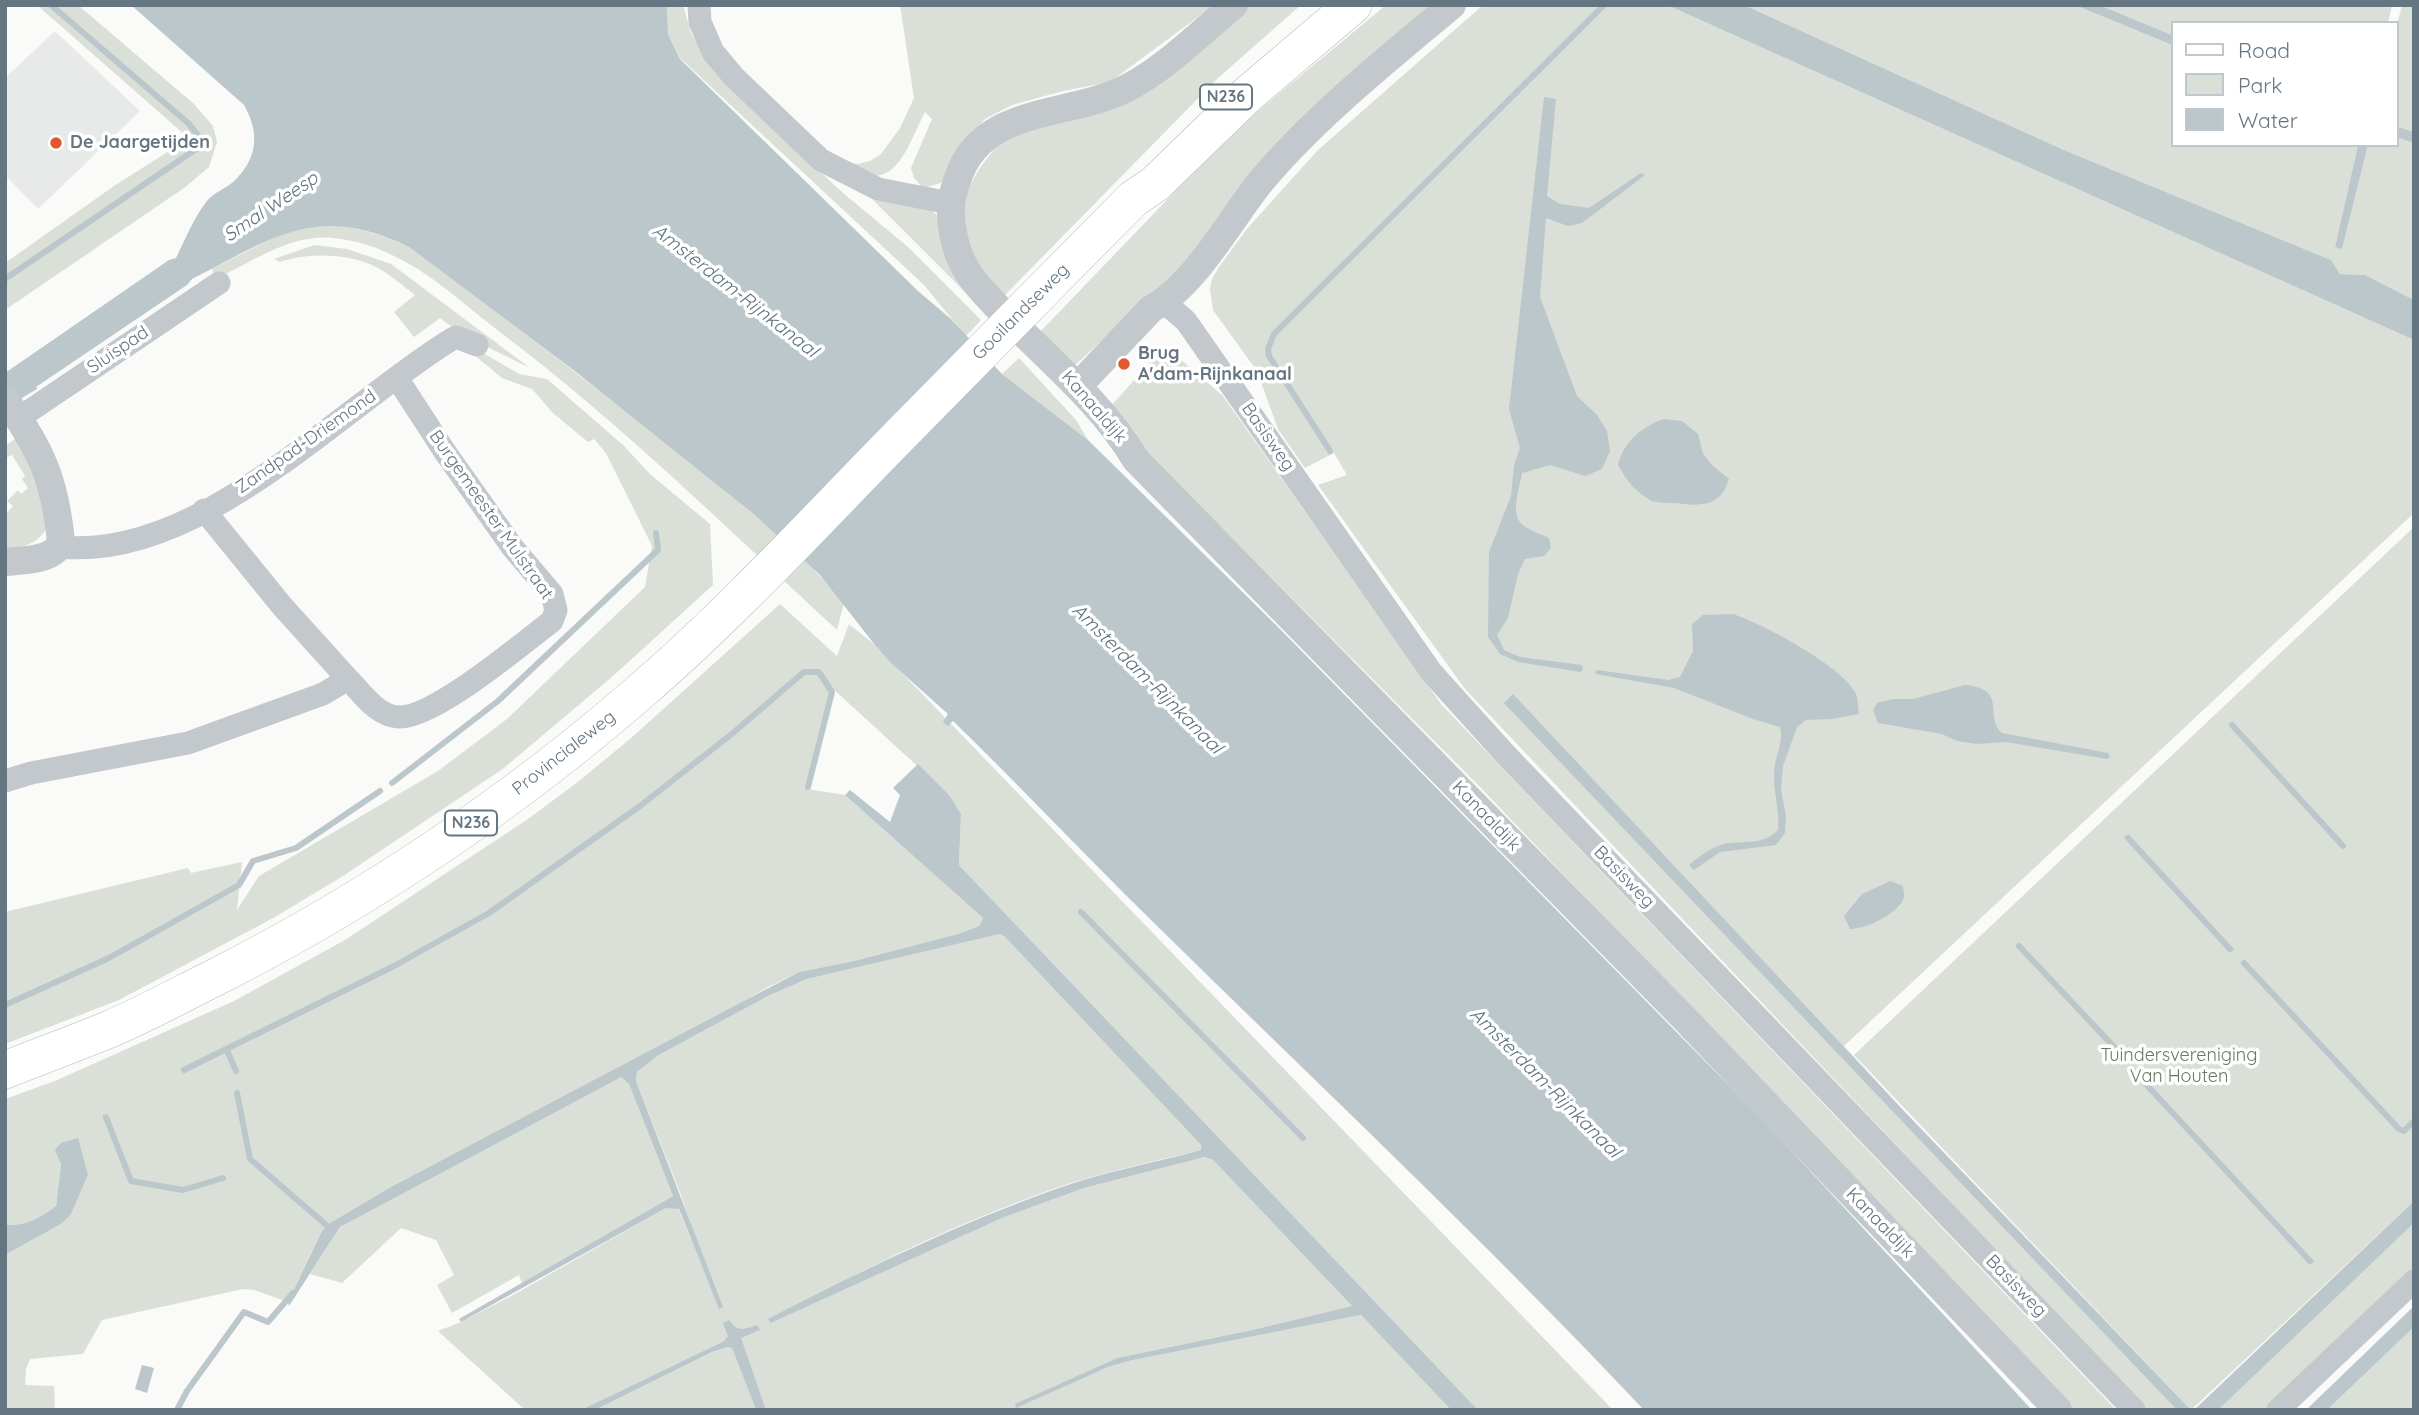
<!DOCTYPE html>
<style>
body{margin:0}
#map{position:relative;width:2419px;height:1415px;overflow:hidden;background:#fafaf8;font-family:Quicksand,sans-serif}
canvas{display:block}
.frame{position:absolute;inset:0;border:7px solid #657683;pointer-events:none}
.legend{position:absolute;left:2171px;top:21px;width:228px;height:126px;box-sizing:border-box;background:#fff;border:2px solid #c1c8cd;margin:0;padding:9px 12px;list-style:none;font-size:21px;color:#657683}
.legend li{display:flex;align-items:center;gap:14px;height:35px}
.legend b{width:35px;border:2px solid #c1c8cd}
</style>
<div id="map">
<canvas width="2419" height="1415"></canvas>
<div class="frame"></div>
<ul class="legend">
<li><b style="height:9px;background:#fff"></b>Road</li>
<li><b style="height:19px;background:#dadfd7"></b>Park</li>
<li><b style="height:19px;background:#bbc7cb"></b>Water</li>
</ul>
</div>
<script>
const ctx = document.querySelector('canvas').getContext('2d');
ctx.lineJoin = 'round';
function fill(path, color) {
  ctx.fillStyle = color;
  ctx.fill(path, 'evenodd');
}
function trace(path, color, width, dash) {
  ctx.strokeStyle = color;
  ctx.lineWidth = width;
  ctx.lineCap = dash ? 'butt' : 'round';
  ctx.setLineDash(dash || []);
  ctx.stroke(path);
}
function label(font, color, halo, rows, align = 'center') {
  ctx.font = font + ' Quicksand,sans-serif';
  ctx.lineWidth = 7;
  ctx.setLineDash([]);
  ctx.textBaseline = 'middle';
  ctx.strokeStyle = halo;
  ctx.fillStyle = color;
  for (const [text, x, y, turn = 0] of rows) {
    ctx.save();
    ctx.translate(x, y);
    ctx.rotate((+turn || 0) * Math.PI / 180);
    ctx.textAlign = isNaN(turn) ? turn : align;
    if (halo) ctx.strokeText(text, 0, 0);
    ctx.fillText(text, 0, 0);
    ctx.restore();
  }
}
const built = new Path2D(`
 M55 31 140 111 38 209 5 175V78Z`);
const green = new Path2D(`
 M37 5H78L194 104 213 126 217 142 209 167 184 188 5 310V263L114 186 180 144 185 135Z
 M667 5H683L691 33 698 45 770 125 843 193 908 247 981 320 966 336 924 285 680 58 668 34Z
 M900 5H1214L1110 82 1063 91 1012 105 985 119 963 143 941 183 923 188 914 178 911 168 932 119 925 112C912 135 899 187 863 174 856 171 849 166 843 162L858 164 870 161 881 154 900 128 914 98Z
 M1249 5H1301L1218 78 1005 295C994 284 980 273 973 258 970 252 969 244 967 237 957 196 976 169 1003 140L1176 66Z
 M1386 5H1436L1177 272 1073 367 1040 332 1188 178 1257 112Z
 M1483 5H1667L2414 340V513L1844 1046 2177 1410H2147L1465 689 1318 485 1347 475 1334 453 1305 468 1278 429 1257 371 1213 310 1210 289 1212 279 1219 267 1246 230 1317 151Z
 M1744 5H2075L2172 45V145H2358L2335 247 2342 248 2368 145H2396V137L2414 143V300L2365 275 2340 274 2331 260 2064 150Z
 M2099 5H2392L2388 23H2172V35Z
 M2402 5H2414V132L2396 126V29Z
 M873 200 927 207 937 215 988 312 963 290Z
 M332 225C360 228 383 235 409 247 499 314 588 381 675 450 735 498 795 544 844 603L837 630C726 527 617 420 496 329 465 305 433 275 398 258 377 247 356 240 333 238 288 234 254 262 215 279L212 269 271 239 300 228Z
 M314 245 347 249 391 264 530 368 463 335 440 318 414 337 394 312 415 295C403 286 391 275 378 268 351 253 308 252 280 262L274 259Z
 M471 346 519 374 547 379 623 445 650 474 710 524 713 585 613 676 504 768 343 876 275 917 119 1000 5 1044V912L188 868 191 873 242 862 237 910 259 876 438 771 507 719 645 587 652 546 606 453 594 439 588 442 553 413 532 389 502 378 473 354Z
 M1165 346 1223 396 1441 704 2116 1410H2073L1481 788 1229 535 1125 434 1109 408Z
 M1019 358 1076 420 1088 440 1002 374Z
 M19 436 32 459 47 528C36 545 24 547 5 550V515L13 506 7 501 18 490 21 494 28 488 22 479 25 476 12 455 5 458V446Z
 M2414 527V1201L2191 1410 1854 1055Z
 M780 604 837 656 849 624 875 645 1613 1410H1478L959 865 961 814 950 796 831 687 814 751 807 789 845 795 983 918 979 926 958 934 854 961 799 972 768 987 731 1009 389 1188 330 1223 322 1231 288 1302 254 1290 243 1289 102 1320 83 1354 30 1359 26 1369 25 1385 54 1386 55 1410H5V1255L61 1224 71 1213 88 1175 56 1150 61 1163 56 1206C40 1218 26 1226 5 1225V1099L55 1081 234 1001 345 940 528 819 579 781 630 739Z
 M1000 934 1005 937 1201 1145V1150C1152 1162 1103 1172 1056 1188 958 1223 860 1268 771 1323L1002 1218 1084 1188 1205 1157 1213 1160 1352 1306 1252 1330 1117 1358 1015 1405 1108 1367 1133 1360 1361 1315 1451 1410H766L740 1338 758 1331 735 1329 728 1321V1337L724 1341 581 1410H525L438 1331 461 1322 515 1294 666 1208H678L719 1308 681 1195 636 1081 637 1072 657 1056 768 996 807 979Z
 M621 1076 629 1084 673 1196 522 1283 519 1275 452 1313 437 1285 454 1275 436 1240 401 1228 342 1283 310 1274 340 1227Z
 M2414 1223V1268L2268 1410H2217Z
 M2414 1327V1410H2327Z
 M727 1347 732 1348 756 1410H595L712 1352Z`);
const water = new Path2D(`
 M131 5H667L668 34 680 59 918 291 951 319 1002 374 1088 440 1277 626 1760 1117 2032 1410H1644C1485 1241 1316 1082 1151 920 1084 854 1020 786 953 721L948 726 943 722 948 714 891 663 875 645 820 575 755 515 576 372 409 247C316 202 275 237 192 279L187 285 36 387 37 389 5 408V373L169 260 176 258C185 240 194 217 207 201 213 193 225 189 233 182 258 159 260 133 244 105Z
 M1667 5H1744L2064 150 2331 260 2340 274 2365 275 2414 300V340Z
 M2075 5H2099L2172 35V45Z
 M1544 97 1556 99 1547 196 1560 204 1589 208 1641 173 1645 175 1582 223 1568 226 1546 218 1540 297 1577 396 1597 415 1607 431 1610 451 1602 469 1585 476 1550 465 1522 473C1520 486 1511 511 1520 522 1525 529 1541 534 1549 538L1551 548 1544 556 1525 559 1518 574 1508 618 1497 635 1504 650 1520 657 1582 665 1583 670 1580 672 1518 662 1500 654 1488 637 1489 552 1511 496 1514 465 1520 448 1509 409Z
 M2396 126 2414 132V143L2396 137Z
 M2358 145H2368L2342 249 2335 247Z
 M1663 419 1682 421 1698 434 1703 454 1712 465 1729 479C1720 508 1700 506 1675 503 1668 503 1659 503 1652 501 1636 493 1626 480 1618 465 1624 441 1641 428 1663 419Z
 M1733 614C1763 624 1840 665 1855 692 1858 697 1858 707 1859 714L1831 719 1806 720 1797 727 1783 766 1781 789 1786 817 1785 833 1776 845 1720 852 1694 870 1689 865C1700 856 1710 848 1724 844 1745 840 1762 846 1778 830 1780 810 1773 792 1774 772 1775 756 1784 743 1780 727L1753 719 1674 688 1596 674 1595 672 1597 670 1668 680 1680 677 1693 651 1692 624 1703 615Z
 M1965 685C2009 689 1983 716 2002 733L2108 753 2110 757 2107 759 2006 742 1977 744 1957 741 1942 734 1878 723 1873 710 1877 703 1893 699H1913Z
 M1513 694 1905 1112 2191 1410H2177L1504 703Z
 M918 764 950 796 961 814 959 865 1478 1410H1451L1361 1315 1133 1360 1108 1367 1016 1408 1015 1404 1117 1358 1252 1330 1352 1306 1213 1160 1205 1157 1084 1188 1002 1218 771 1323 768 1319C861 1271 957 1224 1056 1189 1103 1172 1153 1163 1201 1150V1145L1005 937 1000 934 807 979 768 996 657 1056 637 1072 636 1081 723 1307 719 1309 679 1209 666 1208 461 1322 459 1319 673 1196 629 1084 621 1077 340 1227 289 1306 288 1302 322 1231 330 1223 389 1188 799 972 854 961 958 934 979 926 983 918 845 795 850 790 890 822 900 795 893 788Z
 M1890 881 1903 886C1903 890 1905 894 1904 898 1898 914 1866 929 1850 929L1844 916 1862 894Z
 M78 1138 88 1175 71 1214 61 1224 5 1255V1225C26 1226 40 1218 56 1206L61 1164 55 1150 61 1143Z
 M2414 1201V1223L2219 1409 2194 1410Z
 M2414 1306V1327L2327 1410H2306Z
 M729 1320C738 1333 744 1329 757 1325L760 1330 741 1338 766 1410H756L732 1348 727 1347 712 1352 595 1410H581L724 1341 728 1336 723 1323Z
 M142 1365 154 1368 147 1393 135 1389Z`);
const stream = new Path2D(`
 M5 279 202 145 201 139 188 123 51 5
 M1330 451 1269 356 1268 349 1274 334 1604 5
 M2232 725 2343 846
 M392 783 498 701 658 550 656 533
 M2128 838 2230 949
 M1081 912 1303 1138
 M2019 946 2117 1050
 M2244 963 2399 1129 2404 1131 2414 1121
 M5 1005 109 958 239 885 253 861 296 848 380 791
 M227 1050 236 1071
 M2131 1068 2310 1261
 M184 1070 394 966 489 913 640 806 733 733 804 672H819L832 692 808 787
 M237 1093 250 1159 332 1230
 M106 1117 131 1181 183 1190 223 1178
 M177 1410 187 1391 244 1312 268 1322 293 1293`);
const minor = new Path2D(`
 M699 5 700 22 713 52 734 77 821 160 878 189 950 203
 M1164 302 1186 321 1432 673 1506 755 2134 1410
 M19 418 219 283
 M60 547C200 561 340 408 452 339L456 337 477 345
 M348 679C362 693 377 716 398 717 432 720 523 643 552 621L556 610 552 594 513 548 445 452 397 378
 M5 781 31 773 188 743 323 694 348 679 282 606 204 510
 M2278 1410 2414 1281`);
const tertiary = new Path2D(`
 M1234 5C1200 33 1167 67 1129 87 1072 118 982 104 958 178 954 190 950 201 951 214 952 241 960 266 979 287 1030 346 1095 392 1136 460L1684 1018 2058 1410
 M1078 386 1151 309C1196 285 1230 219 1262 180 1317 115 1387 60 1452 5
 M5 399C41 449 55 480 61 542 54 561 23 560 5 562`);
const primary = new Path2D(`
 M1039 294 1133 199 1155 184 1247 95 1353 5
 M5 1070C40 1056 76 1043 110 1029 145 1014 178 996 212 979 366 901 510 805 641 691 736 609 821 515 909 426`);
const primaryBridge = new Path2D(`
 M909 426 1039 294`);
const markers = [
 [56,143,7,"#e4572e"],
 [1124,364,7,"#e4572e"]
];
const shields = [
 [1226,97,52],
 [471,823,52]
];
const shieldNames = [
 ["N236",1226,97],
 ["N236",471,823]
];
const poiNames = [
 ["De Jaargetijden",70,143],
 ["Brug",1138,354],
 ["A'dam-Rijnkanaal",1138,375]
];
const streetNames = [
 ["Gooilandseweg",1021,312,-45],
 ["Sluispad",118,350,-34],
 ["Kanaaldijk",1094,407,49],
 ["Basisweg",1268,437,55],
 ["Zandpad-Driemond",306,442,-35],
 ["Burgemeester Mulstraat",491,515,55],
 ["Provincialeweg",564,753,-38],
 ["Kanaaldijk",1486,816,46],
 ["Basisweg",1624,877,46],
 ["Kanaaldijk",1880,1223,46],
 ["Basisweg",2016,1286,46]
];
const parkNames = [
 ["Tuindersvereniging",2179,1056],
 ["Van Houten",2179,1077]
];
const waterNames = [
 ["Smal Weesp",271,207,-34],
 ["Amsterdam-Rijnkanaal",735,291,38],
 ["Amsterdam-Rijnkanaal",1147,679,45],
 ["Amsterdam-Rijnkanaal",1545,1083,45]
];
fill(built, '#e8e9e9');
fill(green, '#dadfd7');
fill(water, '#bbc7cb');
trace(stream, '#bbc7cb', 6);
trace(primary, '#b5babe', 38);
trace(minor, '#c3c8cc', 23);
trace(tertiary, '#c3c8cc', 28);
trace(primary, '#fff', 37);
trace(primaryBridge, '#b5babe', 38, []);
trace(primaryBridge, '#fff', 37);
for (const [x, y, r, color] of markers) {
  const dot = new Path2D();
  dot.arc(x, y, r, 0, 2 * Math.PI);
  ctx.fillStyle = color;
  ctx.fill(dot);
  trace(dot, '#fff', 2.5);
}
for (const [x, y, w] of shields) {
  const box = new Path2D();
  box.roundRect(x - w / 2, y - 12.5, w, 25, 5);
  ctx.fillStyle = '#fff';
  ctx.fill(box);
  trace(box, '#657683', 2);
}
label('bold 16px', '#657683', null, shieldNames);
label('bold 18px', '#657683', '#fff', poiNames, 'left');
label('18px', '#657683', '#fff', streetNames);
label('18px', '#687a64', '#fff', parkNames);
label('italic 19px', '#60757c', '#fff', waterNames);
</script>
